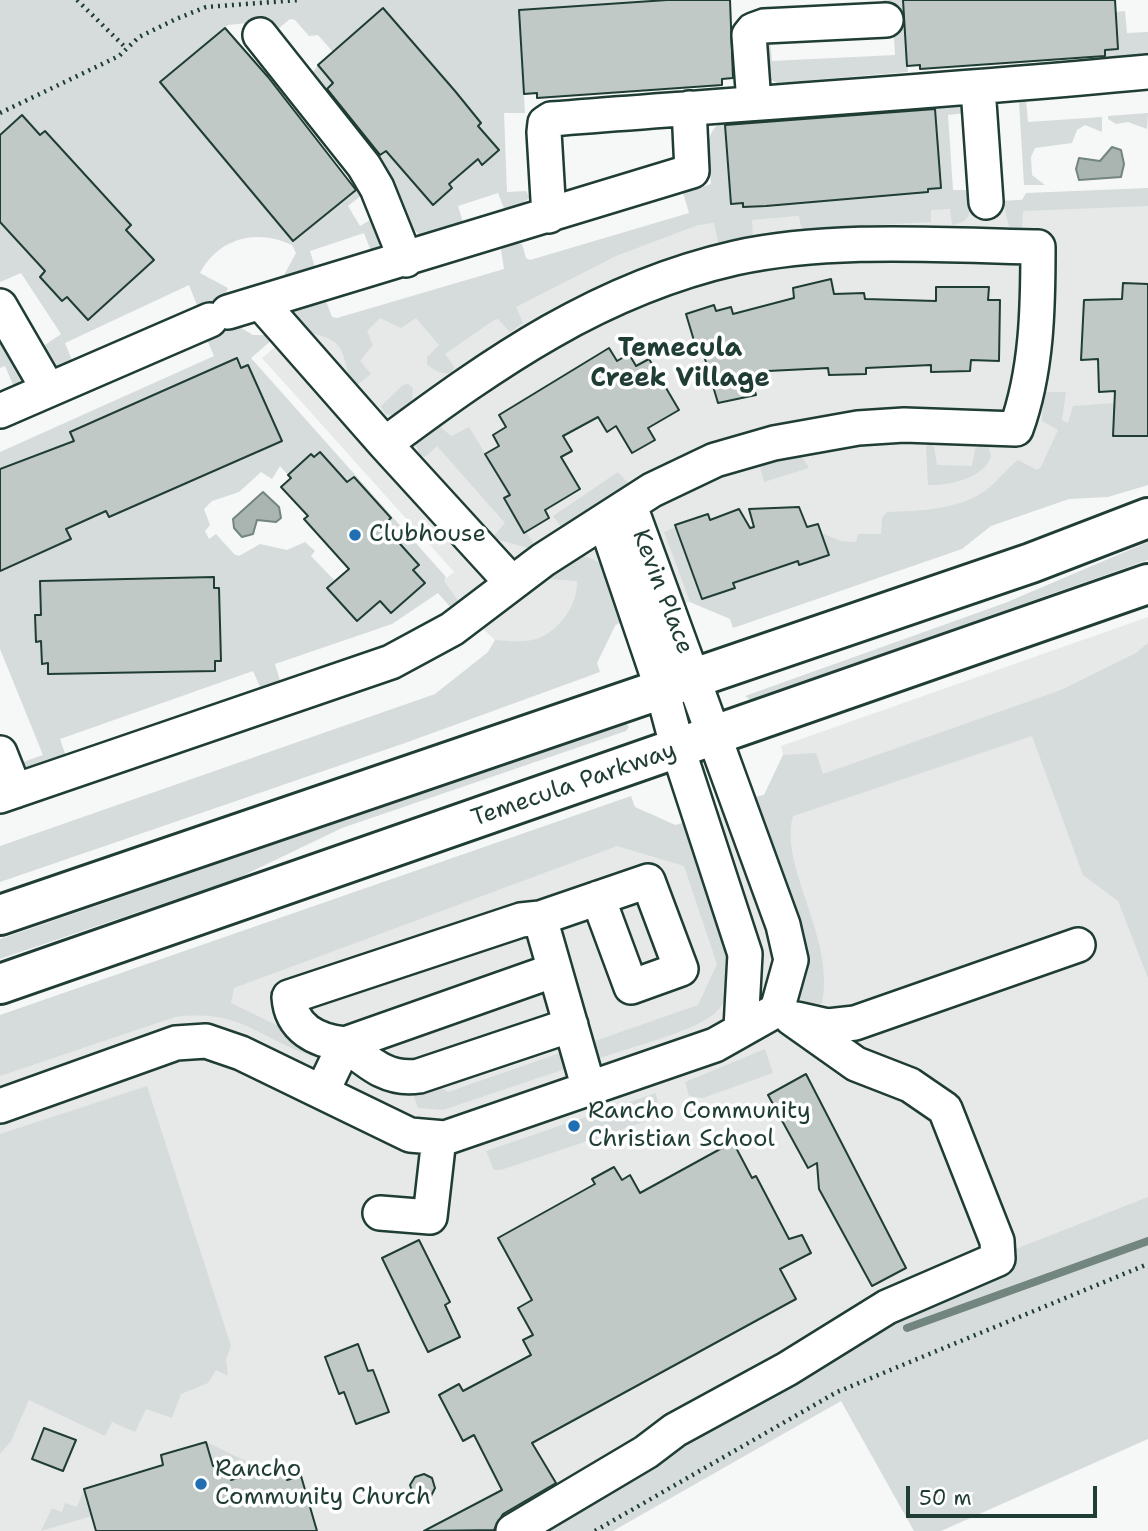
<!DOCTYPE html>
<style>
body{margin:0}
#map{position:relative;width:1148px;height:1531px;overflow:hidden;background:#f6f7f7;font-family:"Shantell Sans",sans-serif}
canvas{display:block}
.scale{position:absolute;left:906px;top:1486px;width:191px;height:32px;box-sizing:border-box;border:4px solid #1f3d34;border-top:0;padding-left:9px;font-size:21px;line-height:24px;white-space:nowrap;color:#1f3d34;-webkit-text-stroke:5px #fff;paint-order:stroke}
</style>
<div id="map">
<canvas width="1148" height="1531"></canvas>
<div class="scale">50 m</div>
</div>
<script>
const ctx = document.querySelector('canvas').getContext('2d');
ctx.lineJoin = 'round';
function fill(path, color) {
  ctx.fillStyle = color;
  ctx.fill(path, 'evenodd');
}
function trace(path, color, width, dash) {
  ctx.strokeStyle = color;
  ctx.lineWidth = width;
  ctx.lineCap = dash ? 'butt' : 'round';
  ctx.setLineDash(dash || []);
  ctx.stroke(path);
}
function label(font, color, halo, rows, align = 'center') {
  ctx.font = font + ' "Shantell Sans",sans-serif';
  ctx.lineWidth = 7;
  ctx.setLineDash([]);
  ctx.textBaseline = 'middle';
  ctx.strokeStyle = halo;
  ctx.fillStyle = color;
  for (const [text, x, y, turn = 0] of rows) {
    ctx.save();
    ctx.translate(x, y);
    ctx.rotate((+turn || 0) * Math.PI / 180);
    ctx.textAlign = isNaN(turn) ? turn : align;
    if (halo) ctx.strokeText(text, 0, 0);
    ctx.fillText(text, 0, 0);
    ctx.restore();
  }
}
const built = new Path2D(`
 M1148 193V458L704 608 690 602 556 644 488 652 495 640 469 616 443 581 454 572 262 358 303 324 328 329 689 225 942 204Z
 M1148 617V1215L583 1531H0V1037L649 813 675 825 764 795 783 755 781 746Z`);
const green = new Path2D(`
 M0 0H667L519 10 525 113H504L507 192 526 191 530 198 506 213 498 193 458 206 464 226 421 236 414 230 396 191 311 75 318 65 333 83 329 87 390 146 393 159 433 205 452 188 449 184 478 159 482 164 478 126 481 123 430 62 417 60 423 53 384 8 333 52 318 35 309 36 295 20 290 19 278 29 267 21 228 25 161 82 293 241 358 188 362 195 348 206 360 226 375 217C378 228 387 248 371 251L364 233 310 251 315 268 312 271 288 278 284 275 296 253 292 245C257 228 218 238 200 273L228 288 222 301 199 310 189 285 65 343 72 360 61 367 55 366 43 351 45 345 61 334 21 273 0 282Z
 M883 0H903L908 72 777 83 766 77 763 44 770 41 772 61 895 55 892 5H883Z
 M1125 11 1127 33 1148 32V55L1106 59 1105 50 1118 49 1115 12Z
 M1000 97 1026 99 1028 122 1102 117V132L1085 125 1077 130 1072 143 1035 148 1031 157 1032 175 1045 185H1024L1019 102 996 103Z
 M961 102 965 113 948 115 953 190H970C972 208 973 222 952 225L950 209 931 210V222L804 229 801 226 799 216 752 220 753 239 719 246 714 223 698 225 616 256 516 307 523 323 510 332 498 319 494 320 445 354 454 366 453 372C444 376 435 371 427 364V357L439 345 416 318 401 328 380 318 367 331 373 345 360 361 371 374 357 385C342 374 349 352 334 342 327 336 316 335 308 332L303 324 291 319 296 307 326 301 332 317 337 318 504 269 501 249 512 243 522 244 526 258 530 260 689 213 683 193 711 184C710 160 700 132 725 120L731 204 743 203V207L766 206 941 187 935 106Z
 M1148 113 1147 129 1128 122 1116 124 1108 119V116Z
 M1148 188V206L1023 211 1022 229 1009 227 1003 201 1022 200 1026 193Z
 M236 325 253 335H269L273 339 251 358 446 577 444 581 459 602 451 608 438 593 392 624 275 664 281 684 265 689 260 687 253 671 60 739 67 759 33 770 27 768 23 762 43 755 0 649V452L214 356 206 337ZM311 454 347 482 354 477 390 518 383 525 418 564 413 570 425 583 391 613 379 600 328 588 335 581 311 556 315 551 305 542 287 550 260 544 239 556 234 554 216 534 209 539 205 531 210 525 204 509 212 501 239 492 261 472 272 479 280 466 288 475Z
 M0 332 24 375 21 383 14 387 5 366 0 368Z
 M408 384 413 388 412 400 394 416 385 414 381 406 403 385Z
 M1044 392H1066L1062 420 1068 423 1073 406 1114 403V436H1148V485L1108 497 1069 499 991 526 962 549 733 628 730 619 690 602 664 532 676 527 702 599 734 588 733 583 798 561 800 565 828 555 821 533 841 541 856 542 858 534H881L882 518 887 512C919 511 957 510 985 491 997 482 1006 469 1018 460L1037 470 1041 467 1058 430 1042 421Z
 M436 423 451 436 469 427 510 495 504 499 534 544H538L532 549 492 538 505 523 437 446 425 457 420 455 415 443 418 435Z
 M931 444 934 447 937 465 972 466 975 449 979 446H988L991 456C985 478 948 486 928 485L926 446Z
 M795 455 803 458 809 468 764 482 759 463Z
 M618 472 629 484 562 528 553 516Z
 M1148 542V560L767 694 751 700 745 696 1005 603Z
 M582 556C613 560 617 597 625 621L616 624 597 663 600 672 405 743 0 882V846L435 694 488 652 495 640C509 641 527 643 539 638 561 629 578 604 577 581L548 579V571Z
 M1148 643V978L1118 901 1083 875 1032 736 793 816C778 865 836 939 822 1003L816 1006 800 999 802 978 797 927 755 797 764 795 783 755 816 753 823 774 1061 690 1136 653Z
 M626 723 629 727 626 731 342 828 238 878 0 959V939Z
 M631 796 635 807 675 825 684 823C699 866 758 980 714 1014 691 1033 624 1049 594 1060L589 1043 698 1005 717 964 684 866 617 846 234 988 231 1003 322 1047V1055L319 1058C259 1041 245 1008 175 1017L0 1076V1015Z
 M765 1049 773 1073 703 1098 689 1096 685 1082Z
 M563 1052 568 1068 443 1110 418 1108 412 1091 427 1079 448 1092Z
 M147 1086 231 1346 226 1359 228 1376 216 1370 208 1383 181 1394 172 1418 146 1409 135 1432 112 1422 105 1436 29 1400 11 1441 0 1454V1134Z
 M656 1093 659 1110 653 1119 501 1170H494L486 1151Z
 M1148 1197V1439L941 1531H914L841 1401 613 1531H535L947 1276Z
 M206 1442 265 1470 231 1480 226 1463 213 1466Z
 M84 1489 92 1516 41 1531 52 1508 62 1512 65 1503 77 1507Z`);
const water = new Path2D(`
 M1112 147 1121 150 1124 164 1121 177 1079 180 1076 169 1079 158 1100 161Z
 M263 492 279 507 281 518 276 522 257 520 253 534 242 537 234 528 233 519Z`);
const stream = new Path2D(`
 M907 1328 1148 1241`);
const building = new Path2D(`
 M667 0H730L733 78 722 79V85L537 98V93L524 94 519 10Z
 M903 0H1115L1118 49 1105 50V56L920 69V65L907 66Z
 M383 8 455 91 481 123 478 126 499 150 482 165 478 159 449 184 452 188 433 205 386 151 380 155 327 89 333 83 318 65Z
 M225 28 268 77 356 190 293 241 160 82Z
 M935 109 941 188 928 189V192L766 206 743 207V203L731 204 725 125Z
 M22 115 40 135 45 131 131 225 126 230 154 260 88 320 67 297 62 301 40 277 45 271 0 222V135Z
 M831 279 834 294 864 293 865 299 936 301V287H989L988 300H1000L999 361 971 360 970 371 931 372V365L866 368V374L829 375 828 368 768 371 769 376 752 381 756 395 718 403 700 342 695 344 686 314 714 305 716 311 731 307 733 314 794 298 793 288Z
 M1123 283 1148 284V436H1113L1115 391 1099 392 1098 359 1081 360 1084 300 1122 299Z
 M609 348 617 361 629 354 636 366 649 359 679 410 648 428 655 440 632 453 616 426 607 432 598 417 563 436 572 451 561 457 580 489 545 510 549 518 524 533 504 498 510 495 485 454 499 446 493 435 506 427 499 415Z
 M237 358 241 368 248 365 282 441 109 517 106 511 66 529 71 539 0 571V469L74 441 70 432Z
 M320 452 347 482 354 477 391 518 383 525 419 565 413 570 425 583 391 613 380 601 357 621 327 588 349 569 304 519 308 516 281 487 291 478 288 475 311 454 314 457Z
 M799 507 807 527 818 524 829 555 799 565 798 561 733 583 735 588 702 599 675 525 708 514 710 520 739 509 750 528 754 527 749 509Z
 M214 577V588H219L221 661H215V671L48 674V663L42 664 41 641 36 642 35 615H41L40 581Z
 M806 1074 906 1268 872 1286 819 1189 817 1163 808 1168 768 1095Z
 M733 1142 752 1178 756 1176 789 1239 802 1235 811 1253 780 1269 796 1299 532 1443 556 1483 503 1514 494 1530 424 1531 502 1490 474 1435 463 1441 439 1395 459 1384 463 1391 531 1355 523 1340 533 1335 518 1308 532 1300 498 1238 595 1184 592 1179 614 1167 622 1180 630 1175 640 1193Z
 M419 1240 450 1302 445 1305 460 1337 428 1352 382 1258Z
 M358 1344 368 1371 373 1370 389 1412 356 1424 344 1392 339 1394 325 1357Z
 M44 1428 76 1440 63 1471 32 1459Z
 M206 1442 213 1466 226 1463 231 1480 282 1465 287 1480 301 1476 317 1531H96L84 1489 163 1465 161 1455Z
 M424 1474 432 1478 435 1488 427 1504 413 1494 410 1485 415 1477Z`);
const path = new Path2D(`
 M77 0 127 49
 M0 113 119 56 139 37 176 19 206 7 299 0
 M595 1531 837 1392 1148 1264`);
const minor = new Path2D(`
 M260 35 364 166 377 188 406 260
 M978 88 986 202
 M754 103 749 35 753 30 764 26 886 20
 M549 216 544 132 545 123 551 119C750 103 949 91 1148 72
 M261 303 385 444
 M0 306 48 389
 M228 312 692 171 689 108
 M0 411 210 320
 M605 521 662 689 678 749 745 954 741 1028
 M0 753 15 791
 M0 796 391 662 452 629 543 560 652 490 715 460 774 443 858 428 904 425 1016 429C1037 371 1038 308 1038 247 940 245 831 237 735 258 599 289 495 362 385 444L512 583
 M540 918 521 920 289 997C291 1028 316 1041 345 1044L555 970
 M797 1019 828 1026 855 1023 1078 945
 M589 1089 540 918 648 881 681 969 631 987 598 898
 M322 1092 345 1044C369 1063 388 1081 419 1076L571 1025
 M0 1106 176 1043 206 1041 241 1053 410 1135 445 1138 715 1045 777 1010 791 960 783 925 630 506
 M380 1213 430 1217 439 1138
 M513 1531 646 1452 675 1430 787 1369 887 1307 998 1259 997 1241 945 1109 910 1085 856 1064 791 1018`);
const major = new Path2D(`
 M0 915 1031 563 1148 518
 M0 984 1148 584`);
const markers = [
 [355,535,7,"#1f6fb2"],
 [574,1126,7,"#1f6fb2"],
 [201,1484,7,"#1f6fb2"]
];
const poiNames = [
 ["Clubhouse",369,535],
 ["Rancho Community",588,1112],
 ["Christian School",588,1140],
 ["Rancho",215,1470],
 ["Community Church",215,1498]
];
const streetNames = [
 ["Kevin Place",662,592,69],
 ["Temecula Parkway",574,785,-19]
];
const neighbourhoodNames = [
 ["Temecula",680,349],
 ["Creek Village",680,379]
];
fill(built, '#e6e9e8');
fill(green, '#d6dcdb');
fill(water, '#aab5b1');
trace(water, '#72857f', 2);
trace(stream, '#72857f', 8);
fill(building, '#c0c9c6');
trace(building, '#1f3d34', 2);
trace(minor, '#1f3d34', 38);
trace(major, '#1f3d34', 44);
trace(path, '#1f3d34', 4.5, [2, 5]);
trace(minor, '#fff', 33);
trace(major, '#fff', 38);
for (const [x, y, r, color] of markers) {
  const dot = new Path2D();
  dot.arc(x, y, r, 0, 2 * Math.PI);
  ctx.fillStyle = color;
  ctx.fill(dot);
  trace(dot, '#fff', 2.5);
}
label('24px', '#1f3d34', '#fff', poiNames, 'left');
label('24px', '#1f3d34', '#fff', streetNames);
label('bold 26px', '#1f3d34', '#fff', neighbourhoodNames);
</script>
